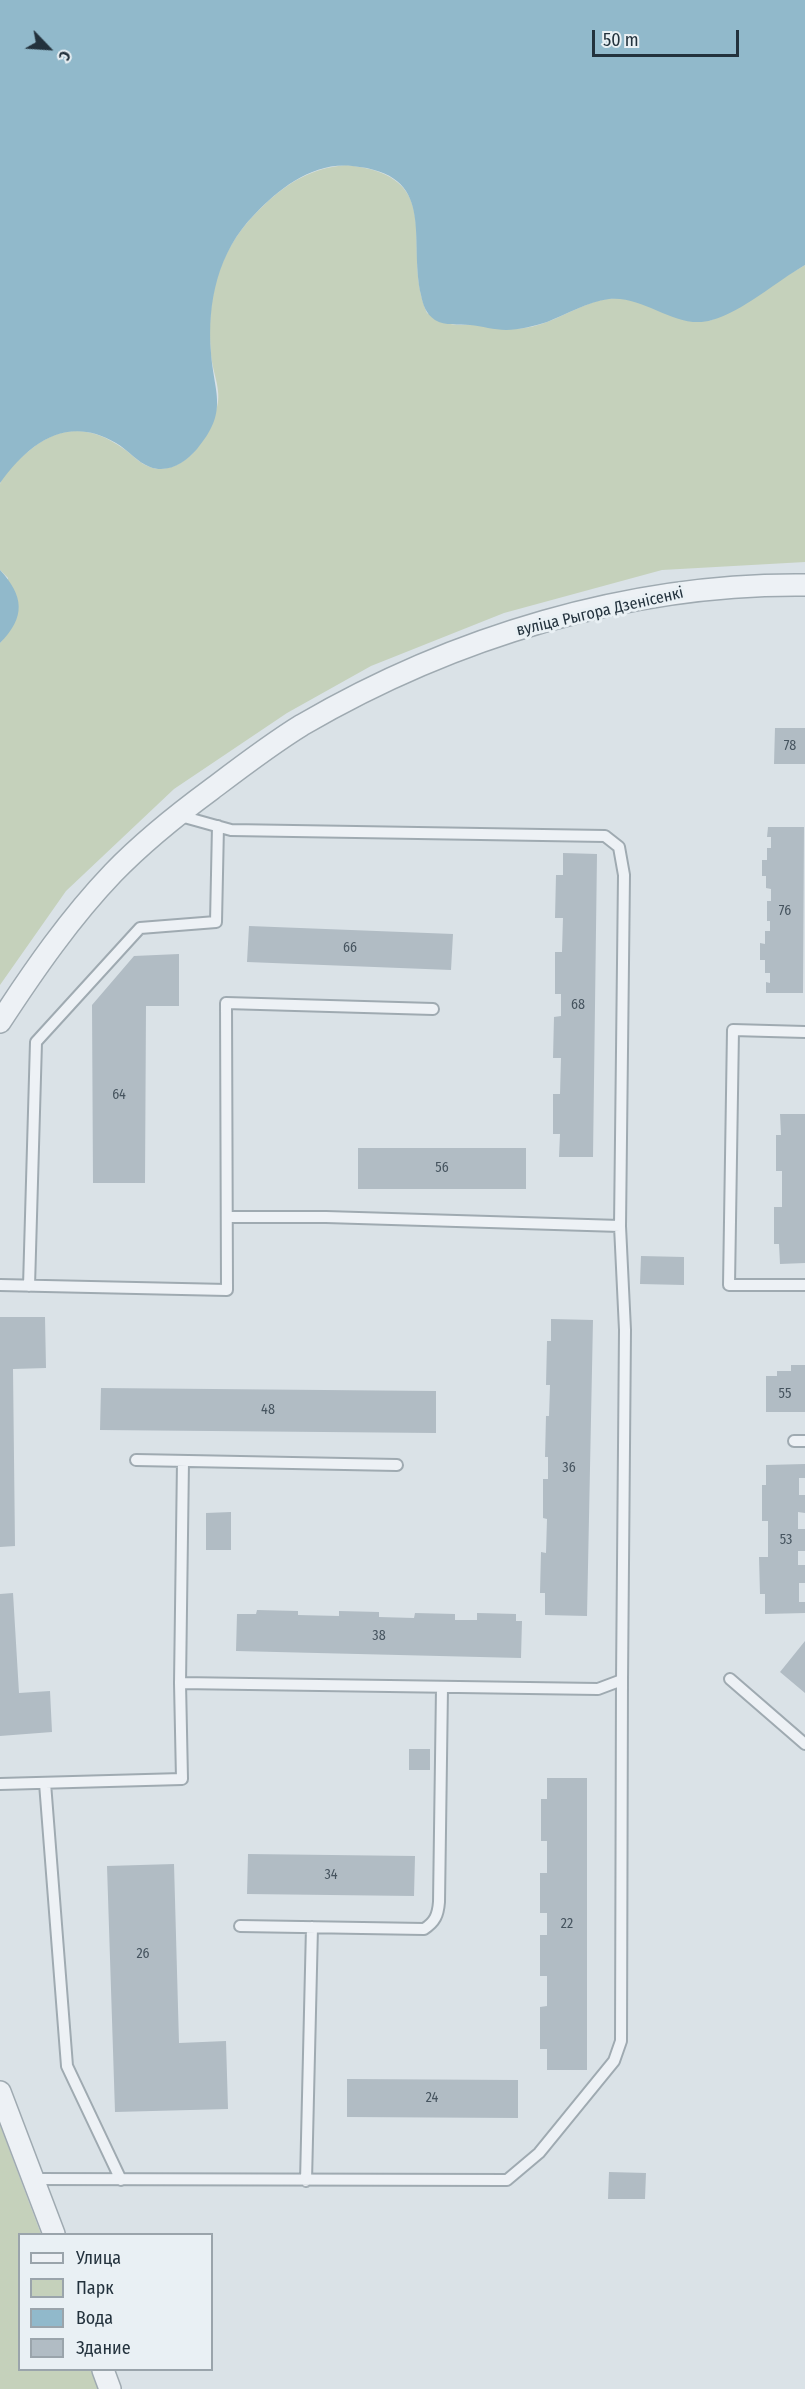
<!DOCTYPE html>
<meta charset="utf-8">
<style>
body{margin:0}
#map{position:relative;width:805px;height:2389px;overflow:hidden;background:#dae2e7;font-family:"Fira Sans Condensed",sans-serif}
canvas{display:block}
.legend{position:absolute;left:18px;top:2233px;width:195px;height:138px;box-sizing:border-box;background:#e9f0f4;border:2px solid #9aa4ab;margin:0;padding:8px 10px;list-style:none;font-size:18px;color:#23323d}
.legend li{display:flex;align-items:center;gap:12px;height:30px}
.legend b{width:30px;border:2px solid #9aa4ab}
.north{position:absolute;left:18px;top:18px;width:60px;height:60px;-webkit-text-stroke:4px #e9f0f4;paint-order:stroke;rotate:115deg;font-size:16px;font-weight:700;line-height:24px;text-align:center;color:#23323d}
.north::after{content:'';display:block;margin:auto;width:21px;height:27px;background:#23323d;clip-path:polygon(50% 0,100% 100%,50% 72%,0 100%)}
.scale{position:absolute;left:592px;top:30px;width:147px;height:27px;box-sizing:border-box;border:3px solid #23323d;border-top:0;padding-left:8px;font-size:18px;line-height:21px;white-space:nowrap;color:#23323d;-webkit-text-stroke:4px #e9f0f4;paint-order:stroke}
</style>
<div id="map">
<canvas width="805" height="2389"></canvas>
<ul class="legend">
<li><b style="height:8px;background:#edf1f5"></b>Улица</li>
<li><b style="height:16px;background:#c5d1bb"></b>Парк</li>
<li><b style="height:16px;background:#91b9cb"></b>Вода</li>
<li><b style="height:16px;background:#b1bcc4"></b>Здание</li>
</ul>
<div class="north">С</div>
<div class="scale">50 m</div>
</div>
<script>
const ctx = document.querySelector('canvas').getContext('2d');
ctx.lineJoin = 'round';
function fill(path, color) {
  ctx.fillStyle = color;
  ctx.fill(path, 'evenodd');
}
function trace(path, color, width, dash) {
  ctx.strokeStyle = color;
  ctx.lineWidth = width;
  ctx.lineCap = dash ? 'butt' : 'round';
  ctx.setLineDash(dash || []);
  ctx.stroke(path);
}
function label(font, color, halo, rows, align = 'center') {
  ctx.font = font + ' "Fira Sans Condensed",sans-serif';
  ctx.lineWidth = 6;
  ctx.setLineDash([]);
  ctx.textBaseline = 'middle';
  ctx.strokeStyle = halo;
  ctx.fillStyle = color;
  for (const [text, x, y, turn = 0] of rows) {
    ctx.save();
    ctx.translate(x, y);
    ctx.rotate((+turn || 0) * Math.PI / 180);
    ctx.textAlign = isNaN(turn) ? turn : align;
    if (halo) ctx.strokeText(text, 0, 0);
    ctx.fillText(text, 0, 0);
    ctx.restore();
  }
}
const green = new Path2D(`
 M346 165C451 176 399 247 427 313 434 316 440 320 447 323 456 326 466 324 475 325 504 328 517 333 547 322 571 313 594 297 620 298 653 300 679 326 712 320L805 265V562L662 570 504 613 371 666 287 713 174 789 66 891 0 985V643L4 638 8 578 0 570C0 549 0 528 0 507 0 500 0 491 0 484 3 473 21 457 30 450 62 424 91 426 124 449 133 455 140 464 150 467 168 474 191 460 199 444 205 432 213 420 217 407 222 390 212 371 211 354 206 294 219 247 263 206 288 182 312 168 346 165Z
 M0 2125 41 2234H20V2370H91L98 2389H0Z`);
const water = new Path2D(`
 M0 0H805V265C777 281 742 312 712 320 677 331 645 295 609 299 587 302 567 314 547 322 534 326 519 330 506 330 494 330 482 326 470 325 459 324 445 326 435 320 426 314 423 305 421 295 408 236 438 174 352 166 313 162 280 188 254 215 218 252 207 302 211 353 214 394 229 411 197 449 186 462 168 474 150 467 137 462 128 450 116 443 67 414 29 443 0 483Z
 M0 570C24 596 26 617 0 643Z`);
const building = new Path2D(`
 M775 728H805V764H774Z
 M768 827H804L803 993H766V982L770 983V973H765V960H760V943L765 944V931H770V921H767V901H771V889L766 888V876H762V860H767V848H771V837H767Z
 M563 853 597 854 593 1157H559L560 1134H553V1094H560L561 1058H553L554 1017 561 1016V994H555V952H562L563 918H555L556 875H563Z
 M249 926 453 934 451 970 247 962Z
 M179 954V1006H146L145 1183H93L92 1005 134 956Z
 M780 1114H805V1263L780 1264 779 1244H774V1207H782V1171H776V1135H781Z
 M358 1148H526V1189H358Z
 M641 1256 684 1257V1285L640 1284Z
 M0 1317H45L46 1368 13 1369 15 1546 0 1547Z
 M551 1319 593 1320 587 1616 545 1615V1593H540L541 1552 546 1553 547 1519 543 1518V1479H548V1457H545L546 1416H549L550 1385H546L547 1341H551Z
 M791 1365H805V1412H766V1376H777V1371H791Z
 M101 1388 436 1391V1433L100 1430Z
 M805 1464V1478H799V1495H805V1513L798 1512V1529H805V1551H798V1565H805V1583H799V1602H805V1613L765 1614V1594H760L759 1557H768V1521H762V1485H766V1465Z
 M231 1512V1550H206V1513Z
 M13 1593 19 1693 50 1691 52 1732 0 1736V1594Z
 M257 1610 298 1611V1615L339 1616V1611L379 1612V1617L414 1618 415 1613 455 1614V1620H477V1613L516 1614V1621H522L521 1658 236 1651 237 1614H256Z
 M805 1641V1693L780 1672Z
 M409 1749H430V1770H409Z
 M547 1778H587V2070H547V2049H540V2007L547 2006V1976H540V1935H547V1913H540V1873H547V1841H541V1799H547Z
 M248 1854 415 1856 414 1896 247 1894Z
 M174 1864 179 2043 226 2041 228 2109 115 2112 107 1866Z
 M347 2079 518 2080V2118L347 2117Z
 M609 2172 646 2173 645 2199H608Z`);
const service = new Path2D(`
 M177 815 231 830 605 836 619 847 624 875 620 1226 625 1330 622 1680 598 1689 180 1683
 M805 1032 733 1030 729 1285H805
 M227 1217H326L620 1226
 M0 1285 227 1290 226 1003 433 1009
 M29 1286 36 1042 140 928 216 922 218 826
 M794 1441H805
 M136 1460 397 1465
 M730 1679 805 1744
 M45 1783 67 2066 121 2180
 M0 1784 182 1779 180 1683 183 1461
 M240 1926 424 1929C435 1922 438 1915 439 1902L442 1688
 M34 2179 507 2180 539 2153 614 2061 621 2041 622 1680
 M306 2181 312 1927`);
const minor = new Path2D(`
 M0 1022C34 970 70 918 113 873 143 842 178 814 212 789 241 767 271 744 302 725 453 637 630 583 805 585
 M0 2092 54 2234
 M103 2370 110 2389`);
const numberNames = [
 ["78",790,746],
 ["76",785,911],
 ["66",350,948],
 ["68",578,1005],
 ["64",119,1095],
 ["56",442,1168],
 ["55",785,1394],
 ["48",268,1410],
 ["36",569,1468],
 ["53",786,1540],
 ["38",379,1636],
 ["34",331,1875],
 ["22",567,1924],
 ["26",143,1954],
 ["24",432,2098]
];
const streetNames = [
 ["вуліца Рыгора Дзенісенкі",600,612,-13]
];
fill(green, '#c5d1bb');
fill(water, '#91b9cb');
fill(building, '#b1bcc4');
trace(service, '#9faab1', 14);
trace(minor, '#9faab1', 24);
trace(service, '#edf1f5', 10);
trace(minor, '#edf1f5', 21);
label('14px', '#46545f', null, numberNames);
label('16px', '#23323d', '#e9f0f4', streetNames);
</script>
